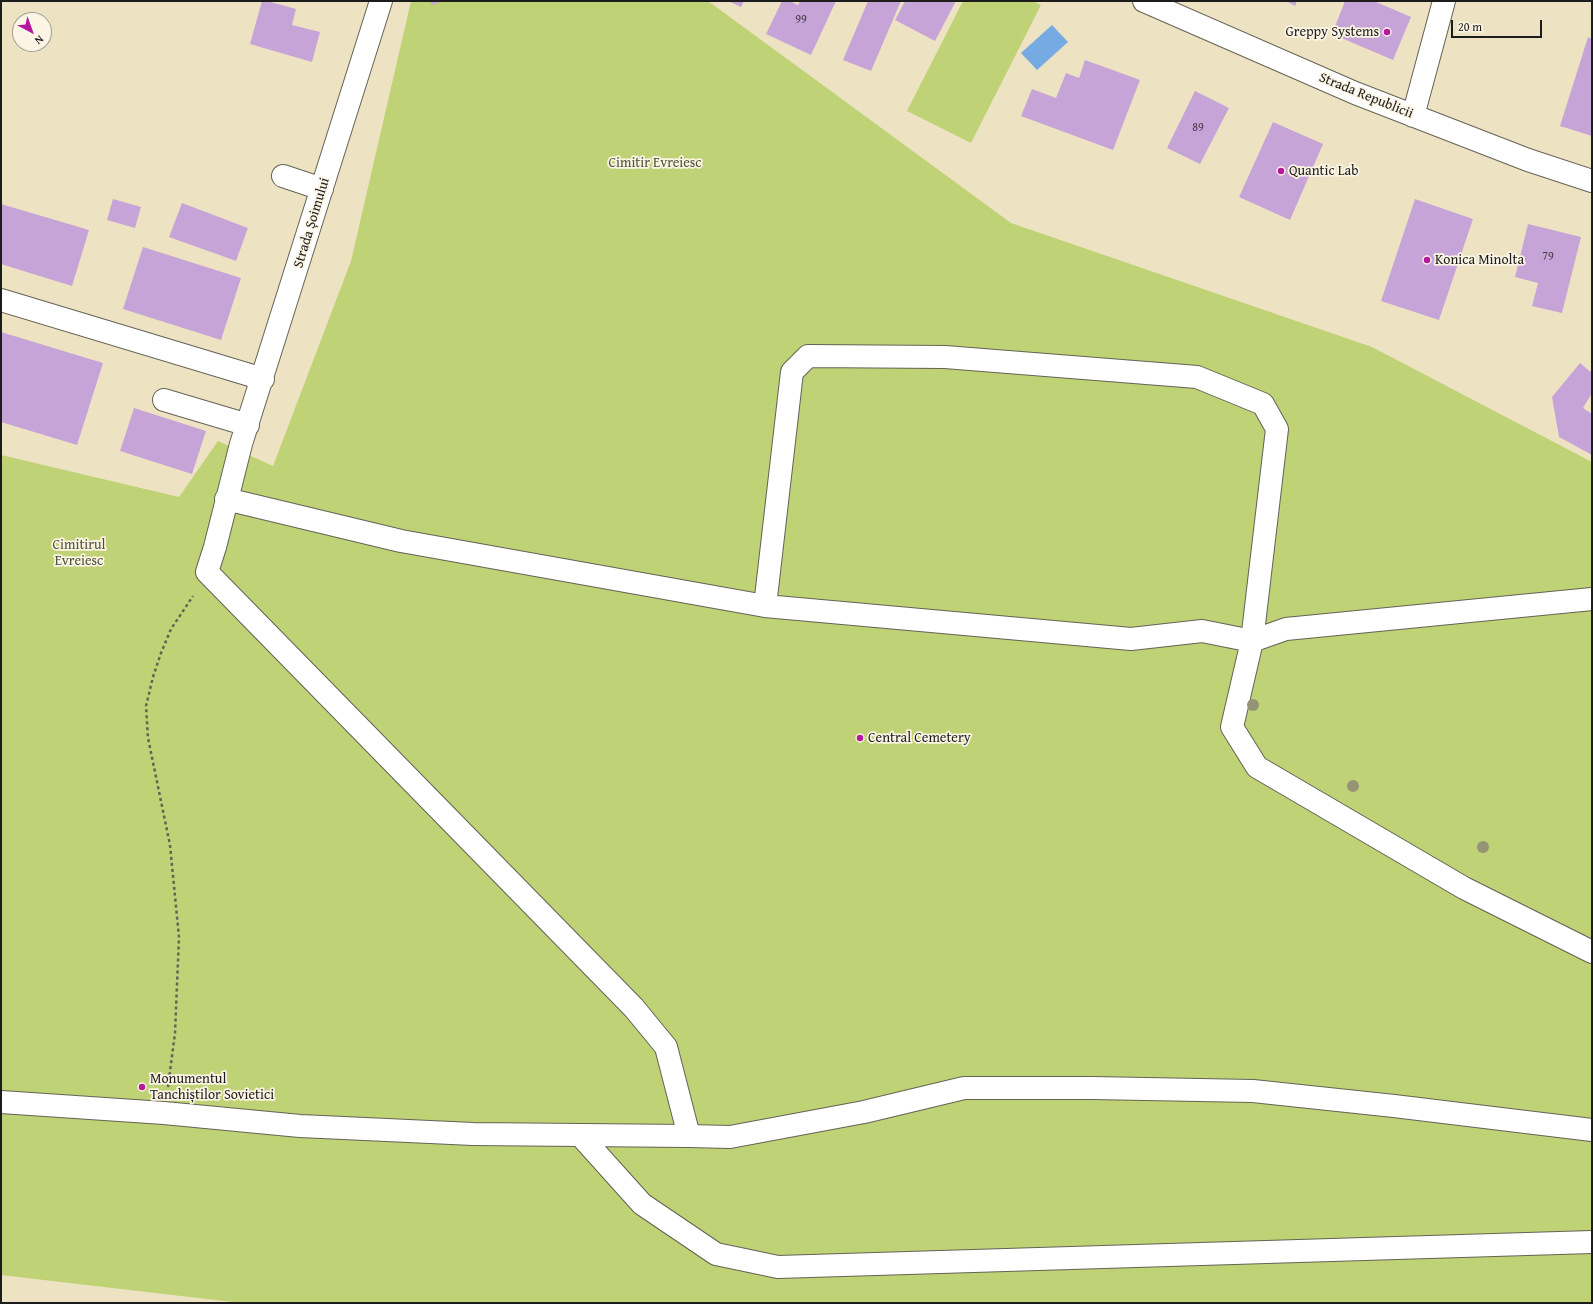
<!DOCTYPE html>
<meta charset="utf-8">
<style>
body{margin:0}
#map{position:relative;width:1593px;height:1304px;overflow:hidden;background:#ede3c3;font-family:"Gentium Book Plus",serif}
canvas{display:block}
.frame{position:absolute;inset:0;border:2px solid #1c1c1c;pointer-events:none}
.north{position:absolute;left:12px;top:12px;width:40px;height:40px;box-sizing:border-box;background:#fcf5e5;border:1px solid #a29e95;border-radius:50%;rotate:139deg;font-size:11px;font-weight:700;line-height:16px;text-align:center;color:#1c1c1c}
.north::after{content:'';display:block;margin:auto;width:14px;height:18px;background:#b5179e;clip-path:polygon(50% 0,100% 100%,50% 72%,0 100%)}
.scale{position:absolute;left:1451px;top:20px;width:91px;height:18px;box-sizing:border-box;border:2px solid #1c1c1c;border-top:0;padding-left:5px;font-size:12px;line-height:14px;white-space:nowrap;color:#1c1c1c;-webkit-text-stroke:3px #fcf5e5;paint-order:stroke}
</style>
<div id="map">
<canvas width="1593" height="1304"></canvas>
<div class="frame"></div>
<div class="north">N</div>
<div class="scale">20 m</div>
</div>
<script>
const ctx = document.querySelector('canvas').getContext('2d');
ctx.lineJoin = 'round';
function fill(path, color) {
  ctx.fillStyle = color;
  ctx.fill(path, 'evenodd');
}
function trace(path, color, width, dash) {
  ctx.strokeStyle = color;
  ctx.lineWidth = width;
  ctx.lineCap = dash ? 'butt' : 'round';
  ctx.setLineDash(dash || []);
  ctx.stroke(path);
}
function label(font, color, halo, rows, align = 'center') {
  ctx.font = font + ' "Gentium Book Plus",serif';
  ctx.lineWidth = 3.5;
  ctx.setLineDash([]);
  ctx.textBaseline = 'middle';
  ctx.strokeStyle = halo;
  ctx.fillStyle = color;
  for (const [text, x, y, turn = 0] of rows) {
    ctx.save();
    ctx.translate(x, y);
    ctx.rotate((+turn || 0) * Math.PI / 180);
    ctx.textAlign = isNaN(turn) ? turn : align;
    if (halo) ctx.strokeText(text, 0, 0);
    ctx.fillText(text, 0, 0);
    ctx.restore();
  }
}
const green = new Path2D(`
 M411 1H708L1011 223 1372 347 1592 462V1303H241L1 1275V455L179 497 218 441 273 466 351 261Z
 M963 1H1033L1041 5 971 143 907 111Z`);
const water = new Path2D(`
 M1052 25 1068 42 1037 70 1021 53Z`);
const building = new Path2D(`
 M262 1H267L296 9 292 25 320 32 312 62 250 44Z
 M430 1H443L432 5Z
 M728 1H744L741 7Z
 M782 1H790L798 5 800 1H836L811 55 766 34Z
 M868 1H901L871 71 843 60Z
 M905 1H956L935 41 895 20Z
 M1286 1H1297L1295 6Z
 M1345 1H1374L1411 17 1393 60 1332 34Z
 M1588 37 1592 39V136L1560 126Z
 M1085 60 1140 80 1113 150 1021 116 1032 89 1056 98 1066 73 1079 78Z
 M1195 91 1229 108 1200 164 1167 148Z
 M1273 122 1323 144 1290 220 1239 197Z
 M113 199 141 207 135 228 107 220Z
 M1415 199 1473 219 1439 320 1381 301Z
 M182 203 248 228 236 261 169 237Z
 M1 204 89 230 72 286 1 264Z
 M1528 224 1581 237 1562 313 1532 306 1538 283 1515 277Z
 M143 247 241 278 221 340 123 309Z
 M1 332 103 363 77 445 1 422Z
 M1580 363 1592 373V393L1583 408 1592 414V455L1559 437 1552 397Z
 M134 408 206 431 192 474 120 451Z`);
const path = new Path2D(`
 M168 1087 175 1033 179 937 170 845 148 738 146 706 153 677 161 653 171 629 193 596`);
const minor = new Path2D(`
 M1144 1 1355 93 1528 160 1592 181
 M1413 116 1444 1
 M283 176 322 189
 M1 300 263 379
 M164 400 248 425
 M226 499 401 541 765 606 1131 639 1202 631 1252 641 1286 629 1592 599
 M765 606 792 372 808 356 945 357 1197 377 1263 404 1277 429 1252 641 1232 727 1257 767 1464 888 1592 952
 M1 1102 164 1113 300 1126 473 1134 689 1136 666 1047 634 1008 207 572 215 547 241 444 381 1
 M580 1135 642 1204 716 1254 778 1267 1592 1242
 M689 1136 730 1137 864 1112 964 1088H1092L1253 1091 1394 1106 1592 1130`);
const trees = [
 [1253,705],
 [1353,786],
 [1483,847]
];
const markers = [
 [1387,32,4,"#b5179e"],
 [1281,171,4,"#b5179e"],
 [1427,260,4,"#b5179e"],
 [860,738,4,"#b5179e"],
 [142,1087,4,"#b5179e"]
];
const numberNames = [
 ["99",801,20],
 ["89",1198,128],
 ["79",1548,257]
];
const poiNames = [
 ["Greppy Systems",1379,32,"right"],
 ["Quantic Lab",1289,171],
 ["Konica Minolta",1435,260],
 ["Central Cemetery",868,738],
 ["Monumentul",150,1079],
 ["Tanchiștilor Sovietici",150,1095]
];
const streetNames = [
 ["Strada Republicii",1366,96,22],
 ["Strada Șoimului",312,223,-73]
];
const parkNames = [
 ["Cimitir Evreiesc",655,163],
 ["Cimitirul",79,545],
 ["Evreiesc",79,561]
];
fill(green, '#bfd275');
fill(water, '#75aae2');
fill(building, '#c7a4d7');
trace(minor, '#656256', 24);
trace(path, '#656256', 2.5, [3, 3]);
trace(minor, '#fff', 22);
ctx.fillStyle = '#959476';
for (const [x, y] of trees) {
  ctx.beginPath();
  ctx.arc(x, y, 6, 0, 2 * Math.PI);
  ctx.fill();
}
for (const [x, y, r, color] of markers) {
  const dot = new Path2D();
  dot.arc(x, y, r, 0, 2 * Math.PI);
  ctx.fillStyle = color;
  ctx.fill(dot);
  trace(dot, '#fcf5e5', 1.5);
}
label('12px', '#473e4b', null, numberNames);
label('14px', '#1c1c1c', '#fcf5e5', poiNames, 'left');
label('14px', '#1c1c1c', '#fcf5e5', streetNames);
label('14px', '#4d5337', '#fcf5e5', parkNames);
</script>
